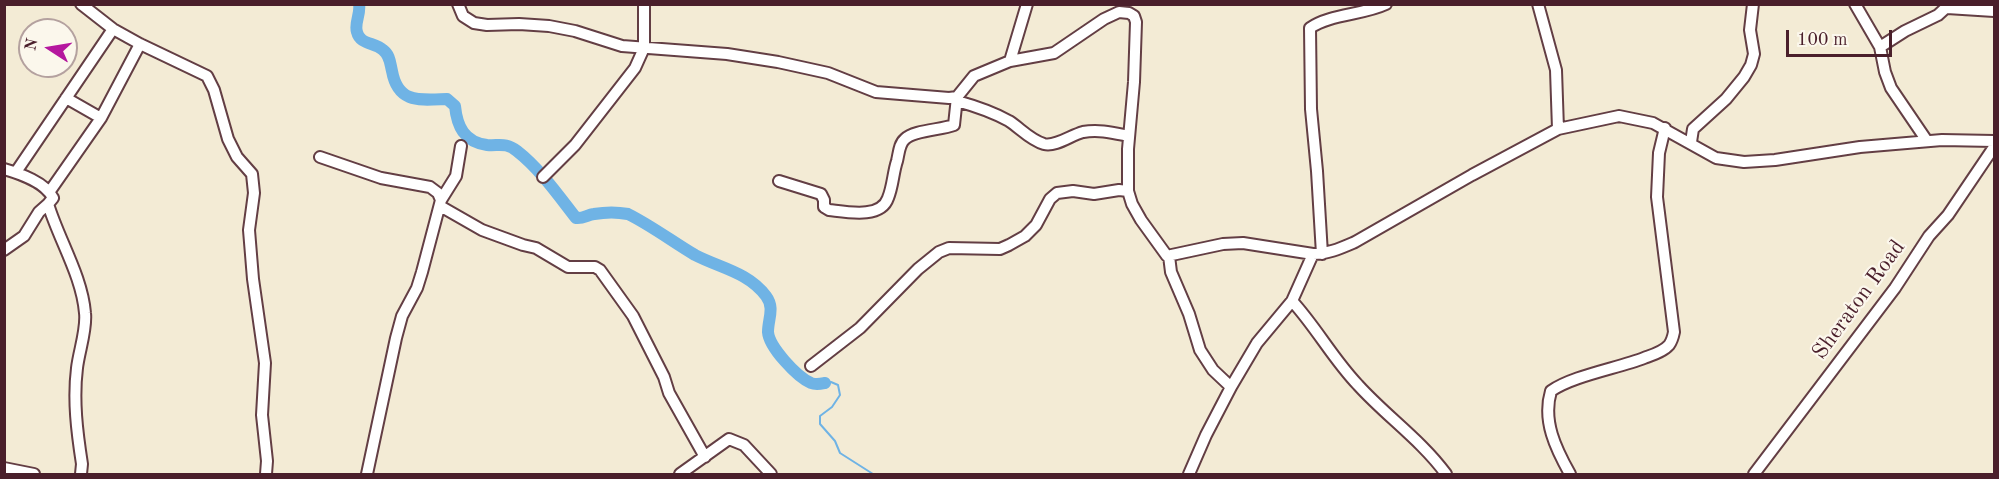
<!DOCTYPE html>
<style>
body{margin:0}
#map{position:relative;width:1999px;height:479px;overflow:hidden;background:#f3ebd5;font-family:"Old Standard TT",serif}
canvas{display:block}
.frame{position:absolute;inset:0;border:6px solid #4a1f2b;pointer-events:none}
.north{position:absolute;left:18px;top:18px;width:60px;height:60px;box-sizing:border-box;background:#fbf7ec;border:2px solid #b4a19f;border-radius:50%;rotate:282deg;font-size:16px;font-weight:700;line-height:24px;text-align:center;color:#4a1f2b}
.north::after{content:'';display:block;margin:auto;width:21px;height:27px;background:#b5179e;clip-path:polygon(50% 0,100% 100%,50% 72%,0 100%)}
.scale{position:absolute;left:1786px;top:30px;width:106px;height:27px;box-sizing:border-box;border:3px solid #4a1f2b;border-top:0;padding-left:8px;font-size:18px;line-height:21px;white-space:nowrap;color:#4a1f2b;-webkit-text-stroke:4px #fbf7ec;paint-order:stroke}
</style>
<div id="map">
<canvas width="1999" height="479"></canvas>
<div class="frame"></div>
<div class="north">N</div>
<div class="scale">100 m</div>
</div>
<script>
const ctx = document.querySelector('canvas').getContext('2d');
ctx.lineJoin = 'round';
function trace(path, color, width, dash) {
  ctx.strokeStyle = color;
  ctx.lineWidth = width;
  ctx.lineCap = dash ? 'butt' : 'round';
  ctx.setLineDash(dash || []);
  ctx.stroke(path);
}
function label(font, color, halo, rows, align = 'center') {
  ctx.font = font + ' "Old Standard TT",serif';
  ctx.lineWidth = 4.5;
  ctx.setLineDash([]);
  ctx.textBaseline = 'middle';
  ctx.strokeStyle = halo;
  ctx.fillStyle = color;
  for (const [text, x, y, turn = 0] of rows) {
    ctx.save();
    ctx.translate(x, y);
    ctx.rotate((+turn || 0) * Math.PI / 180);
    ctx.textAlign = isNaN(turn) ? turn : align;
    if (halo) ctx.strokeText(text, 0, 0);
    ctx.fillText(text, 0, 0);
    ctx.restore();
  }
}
const stream = new Path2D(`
 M825 383 831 382 838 385 840 395 832 407 820 416V424L835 441 840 453 873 474`);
const river = new Path2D(`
 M359 4C361 14 354 23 357 32 360 45 375 42 383 50 390 55 390 63 392 71 398 104 420 100 447 99L455 106C457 126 464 142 487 145 499 146 506 142 517 151 540 169 558 195 576 218 583 219 587 215 594 214 605 212 618 212 628 214 652 226 673 242 695 255 720 268 748 272 766 296 775 308 768 319 768 332 769 347 797 377 811 383 816 385 820 384 825 383`);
const minor = new Path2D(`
 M81 4 113 29 140 44 207 76 214 90 228 139 237 157 252 174 254 193 249 230 253 279 265 363 262 415 267 461 266 474
 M458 4 463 16 474 23 487 25 519 24 549 26 575 31 622 46 727 54 778 62 828 73 876 92 949 98 957 97 974 76 1010 61 1054 53 1104 19 1119 12 1129 13 1134 16 1136 22 1134 82 1128 149V191L1132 204 1141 220 1167 256 1223 244 1243 243 1313 254C1328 254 1341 248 1355 242L1472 175 1558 129 1619 116 1653 123 1716 158 1744 162 1775 160 1860 147 1942 140 1994 141
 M1538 4 1556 70 1558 129
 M1855 4 1880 47 1885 72 1891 88 1927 141
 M1947 8 1994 11
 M1880 47 1905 31 1938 15 1950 4
 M1010 61 1027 4
 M66 98 101 118
 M957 101C975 106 993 112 1009 121 1020 128 1030 140 1044 144 1056 147 1071 135 1083 132 1099 129 1114 133 1129 136
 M1691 142 1693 129 1726 99 1744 77 1751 65 1754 54 1750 30 1753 4
 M320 157 381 178 430 187 438 193 441 200
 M4 169C21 174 45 182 53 198L48 204C59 240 82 276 85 313 87 329 79 351 77 368 73 400 77 432 82 464L81 474
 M16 172 113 29
 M543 177 575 145 635 68 644 48V4
 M779 181 821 194 824 200V207L829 210C847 212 881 219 888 198 893 186 893 173 897 161 899 153 899 144 905 139 914 130 941 130 954 125L957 97
 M50 191 101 118 140 44
 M440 206 482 230 523 245 536 248 568 267H595L600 270 633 316 664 377 669 393 705 457
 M4 250 24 236 39 212 48 204
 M1322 254 1317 171 1311 109 1310 28C1330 14 1363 15 1386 4
 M1169 256 1171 272 1189 314 1200 350 1213 370 1231 387
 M1292 301C1316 327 1333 359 1358 385 1386 416 1421 440 1446 474
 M811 366 860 328 918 269 939 252 949 248 1000 249 1009 245 1025 236 1036 225 1050 199 1057 193 1073 191 1094 194 1119 190 1128 191
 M4 468 34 474
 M367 474 396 338 402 316 417 288 422 272 441 200 456 176 461 146
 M680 474 729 439 744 445 771 474
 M1189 474 1206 435 1231 387 1257 343 1292 301 1313 254
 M1570 474C1556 449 1542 421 1551 391 1572 376 1618 368 1644 358 1652 355 1663 352 1669 345 1672 341 1673 337 1674 332L1657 197 1659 153 1665 128
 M1754 474 1895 288 1929 236 1948 215 1994 147`);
const streetNames = [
 ["Sheraton Road",1859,300,-54]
];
trace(stream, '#6fb3e5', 2);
trace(river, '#6fb3e5', 12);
trace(minor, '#633e44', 14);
trace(minor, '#fff', 10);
label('22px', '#4a1f2b', '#fbf7ec', streetNames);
</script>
